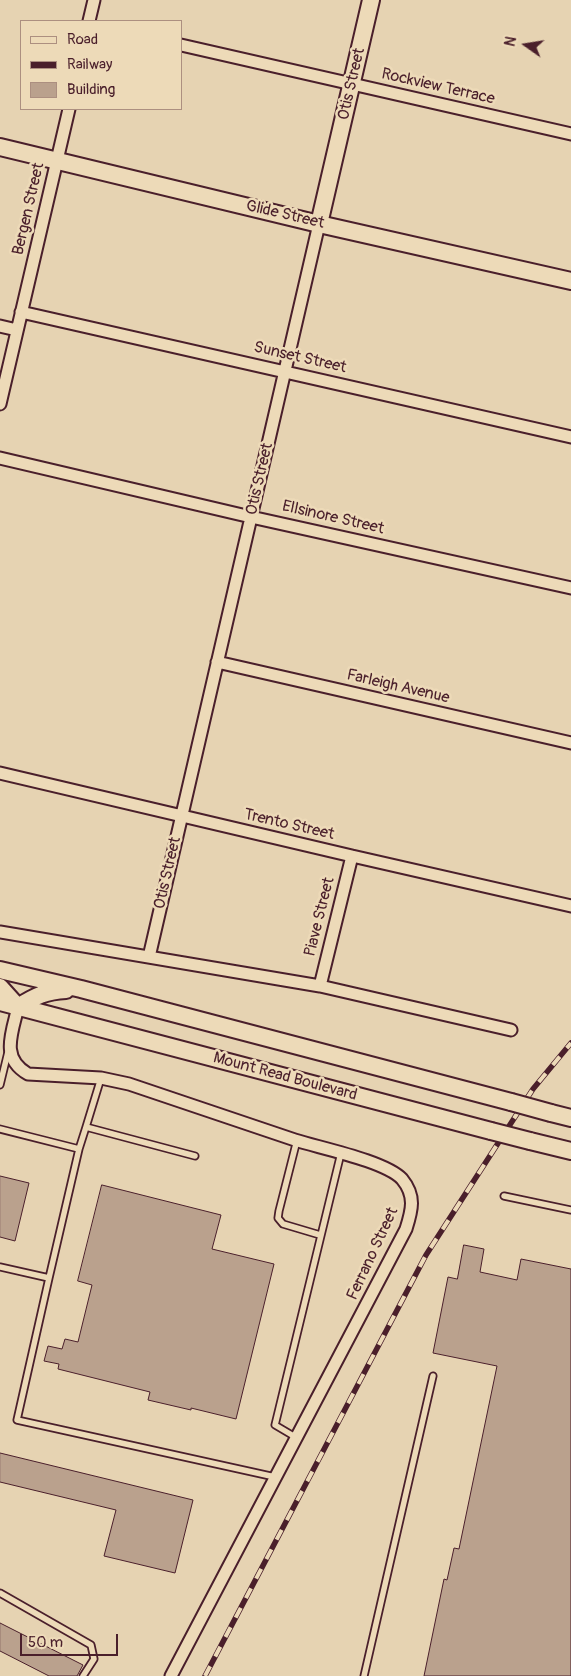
<!DOCTYPE html>
<style>
body{margin:0}
#map{position:relative;width:571px;height:1676px;overflow:hidden;background:#e6d3b2;font-family:Pangolin,sans-serif}
canvas{display:block}
.legend{position:absolute;left:20px;top:20px;width:162px;height:90px;box-sizing:border-box;background:#eddab8;border:1px solid #ac8f80;margin:0;padding:6px 9px;list-style:none;font-size:15px;color:#4a1f2b}
.legend li{display:flex;align-items:center;gap:10px;height:25px}
.legend b{width:25px;border:1px solid #ac8f80}
.north{position:absolute;left:501px;top:20px;width:50px;height:50px;-webkit-text-stroke:4px #eddab8;paint-order:stroke;rotate:283deg;font-size:14px;font-weight:700;line-height:20px;text-align:center;color:#4a1f2b}
.north::after{content:'';display:block;margin:auto;width:18px;height:22px;background:#4a1f2b;clip-path:polygon(50% 0,100% 100%,50% 72%,0 100%)}
.scale{position:absolute;left:20px;top:1634px;width:98px;height:22px;box-sizing:border-box;border:2px solid #4a1f2b;border-top:0;padding-left:6px;font-size:15px;line-height:18px;white-space:nowrap;color:#4a1f2b;-webkit-text-stroke:4px #eddab8;paint-order:stroke}
</style>
<div id="map">
<canvas width="571" height="1676"></canvas>
<ul class="legend">
<li><b style="height:6px;background:#eddab8"></b>Road</li>
<li><b style="height:6px;background:#4a1f2b"></b>Railway</li>
<li><b style="height:14px;background:#baa18d"></b>Building</li>
</ul>
<div class="north">N</div>
<div class="scale">50 m</div>
</div>
<script>
const ctx = document.querySelector('canvas').getContext('2d');
ctx.lineJoin = 'round';
function fill(path, color) {
  ctx.fillStyle = color;
  ctx.fill(path, 'evenodd');
}
function trace(path, color, width, dash) {
  ctx.strokeStyle = color;
  ctx.lineWidth = width;
  ctx.lineCap = dash ? 'butt' : 'round';
  ctx.setLineDash(dash || []);
  ctx.stroke(path);
}
function label(font, color, halo, rows, align = 'center') {
  ctx.font = font + ' Pangolin,sans-serif';
  ctx.lineWidth = 5;
  ctx.setLineDash([]);
  ctx.textBaseline = 'middle';
  ctx.strokeStyle = halo;
  ctx.fillStyle = color;
  for (const [text, x, y, turn = 0] of rows) {
    ctx.save();
    ctx.translate(x, y);
    ctx.rotate((+turn || 0) * Math.PI / 180);
    ctx.textAlign = isNaN(turn) ? turn : align;
    if (halo) ctx.strokeText(text, 0, 0);
    ctx.fillText(text, 0, 0);
    ctx.restore();
  }
}
const building = new Path2D(`
 M0 1176 29 1183 15 1241 0 1237Z
 M102 1185 221 1215 212 1249 274 1264 236 1419 191 1408V1410L148 1400 150 1392 58 1369 59 1364 44 1361 48 1346 62 1349 65 1339 78 1342 92 1285 78 1281Z
 M464 1245 484 1249 480 1272 517 1280 521 1259 571 1269V1676H424L444 1579 447 1580 454 1548 459 1549 497 1366 433 1353 448 1277 457 1279Z
 M0 1453 193 1500 175 1573 104 1556 116 1510 0 1482Z
 M0 1623 83 1665 77 1676H49L0 1651Z`);
const lane = new Path2D(`
 M0 1085 8 1052
 M86 1127 101 1078
 M0 1129 79 1149 49 1278 0 1267
 M297 1140 279 1211 278 1218 283 1224 320 1235
 M79 1149 86 1127 195 1156
 M504 1196 571 1210
 M49 1278 17 1420 275 1477
 M297 1438 275 1425 341 1153
 M0 1593 91 1645 94 1659 83 1676
 M364 1676 433 1376`);
const street = new Path2D(`
 M89 21 94 0
 M181 45 571 134
 M21 312 571 437
 M0 326 17 330
 M0 404 69 109
 M0 458 251 517 571 588
 M217 662 571 743
 M0 773 352 856 571 906
 M0 932 320 986 511 1030
 M149 957 319 224
 M320 986 352 856
 M18 1007C12 1033 0 1058 28 1074L101 1078 129 1084C184 1103 240 1121 295 1140 320 1148 385 1161 402 1179 416 1196 412 1210 406 1229L171 1676`);
const secondary = new Path2D(`
 M0 147 319 224 571 281
 M319 224 371 0
 M0 970 81 989 511 1102
 M0 987 18 1007
 M0 1002 491 1131
 M18 1007C35 996 46 991 66 990
 M551 1113 571 1118
 M530 1141 571 1151`);
const rail = new Path2D(`
 M205 1676 426 1255 533 1089 571 1043`);
const secondaryBridge = new Path2D(`
 M511 1102 551 1113
 M491 1131 530 1141`);
const streetNames = [
 ["Otis Street",352,84,-77],
 ["Rockview Terrace",438,87,13],
 ["Bergen Street",29,209,-77],
 ["Glide Street",285,215,13],
 ["Sunset Street",300,358,13],
 ["Otis Street",260,479,-77],
 ["Ellsinore Street",333,518,13],
 ["Farleigh Avenue",398,687,13],
 ["Trento Street",289,825,13],
 ["Otis Street",168,873,-77],
 ["Piave Street",320,917,-76],
 ["Mount Read Boulevard",285,1077,15],
 ["Ferrano Street",373,1254,-65]
];
fill(building, '#baa18d');
trace(building, '#4a1f2b', 1);
trace(lane, '#4a1f2b', 9);
trace(street, '#4a1f2b', 15);
trace(secondary, '#4a1f2b', 20);
trace(lane, '#eddab8', 5.5);
trace(street, '#eddab8', 11);
trace(secondary, '#eddab8', 16);
trace(rail, '#4a1f2b', 5.5);
trace(rail, '#eddab8', 4, [11]);
trace(secondaryBridge, '#4a1f2b', 20, []);
trace(secondaryBridge, '#eddab8', 16);
label('16px', '#4a1f2b', '#eddab8', streetNames);
</script>
